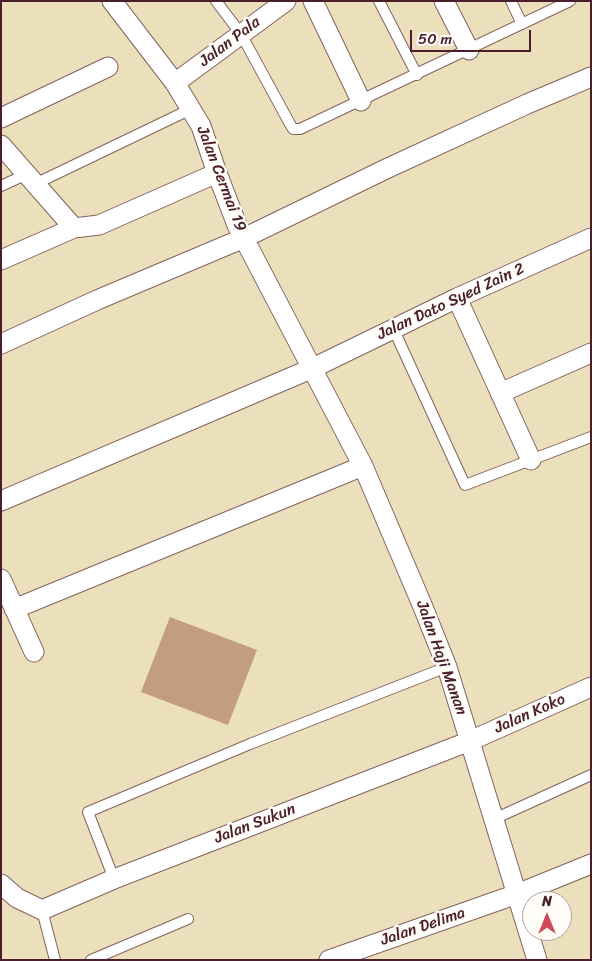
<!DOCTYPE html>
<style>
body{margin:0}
#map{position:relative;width:592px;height:961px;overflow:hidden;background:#ebdfbc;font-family:Sriracha,sans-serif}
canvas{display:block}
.frame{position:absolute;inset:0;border:2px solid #4a1f2b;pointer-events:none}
.north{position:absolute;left:522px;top:891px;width:50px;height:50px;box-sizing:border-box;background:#fdfcf7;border:1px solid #b5a4a5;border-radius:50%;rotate:0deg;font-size:14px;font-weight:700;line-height:20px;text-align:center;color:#4a1f2b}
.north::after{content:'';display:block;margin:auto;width:18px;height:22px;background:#d1495b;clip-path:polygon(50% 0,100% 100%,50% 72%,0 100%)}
.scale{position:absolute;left:410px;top:30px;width:121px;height:22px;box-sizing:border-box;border:2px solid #4a1f2b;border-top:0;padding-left:6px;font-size:15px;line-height:18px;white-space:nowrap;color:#4a1f2b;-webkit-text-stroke:4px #fdfcf7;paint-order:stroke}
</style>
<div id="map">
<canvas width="592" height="961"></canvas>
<div class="frame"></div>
<div class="north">N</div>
<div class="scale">50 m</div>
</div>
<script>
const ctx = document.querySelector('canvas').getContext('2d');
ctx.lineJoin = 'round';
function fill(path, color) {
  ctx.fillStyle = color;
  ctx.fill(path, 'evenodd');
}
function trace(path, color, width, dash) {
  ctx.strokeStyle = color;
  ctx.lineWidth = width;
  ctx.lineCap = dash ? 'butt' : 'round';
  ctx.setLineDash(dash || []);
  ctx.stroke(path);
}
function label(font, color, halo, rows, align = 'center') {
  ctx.font = font + ' Sriracha,sans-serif';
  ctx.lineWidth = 5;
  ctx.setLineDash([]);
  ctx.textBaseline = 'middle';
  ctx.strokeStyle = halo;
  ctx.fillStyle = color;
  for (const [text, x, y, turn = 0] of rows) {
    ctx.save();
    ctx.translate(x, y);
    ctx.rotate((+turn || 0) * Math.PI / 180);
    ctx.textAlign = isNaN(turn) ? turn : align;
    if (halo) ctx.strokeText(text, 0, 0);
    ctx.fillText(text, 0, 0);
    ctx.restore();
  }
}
const building = new Path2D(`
 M170 617 257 650 228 725 141 692Z`);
const service = new Path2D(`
 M216 1 241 34 290 124 293 129H300L570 1
 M379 1 417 75
 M511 1 522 24
 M35 184 191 109
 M1 186 27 174
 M393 328 465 485 591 437
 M494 819 591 775
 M114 879 88 812 250 744 447 667
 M42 910 55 960
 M91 960 188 919`);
const minor = new Path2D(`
 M112 1 175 83 201 126 217 173 237 225 363 466 423 607 447 667 537 960
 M313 1 361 101
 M444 1 469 50
 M175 83 286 1
 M1 118 108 67
 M1 145 74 228
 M1 260 74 228 99 225 217 173
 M457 298 531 460
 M1 344 97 300 244 238 388 168 527 104 591 77
 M500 393 591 353
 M1 501 313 368 457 298 591 238
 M1 579 34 652
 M14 609 363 466
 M1 884 17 898 42 910 114 879 470 741 591 687
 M329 960 517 894 591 864`);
const streetNames = [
 ["Jalan Pala",230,42,-37],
 ["Jalan Cermai 19",221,179,69],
 ["Jalan Dato Syed Zain 2",451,302,-25],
 ["Jalan Haji Manan",441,658,70],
 ["Jalan Koko",530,714,-24],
 ["Jalan Sukun",255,824,-21],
 ["Jalan Delima",423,927,-19]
];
fill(building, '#c39e7e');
trace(service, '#82625e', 12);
trace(minor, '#82625e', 21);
trace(service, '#fff', 10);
trace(minor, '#fff', 19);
label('16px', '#4a1f2b', '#fdfcf7', streetNames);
</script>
